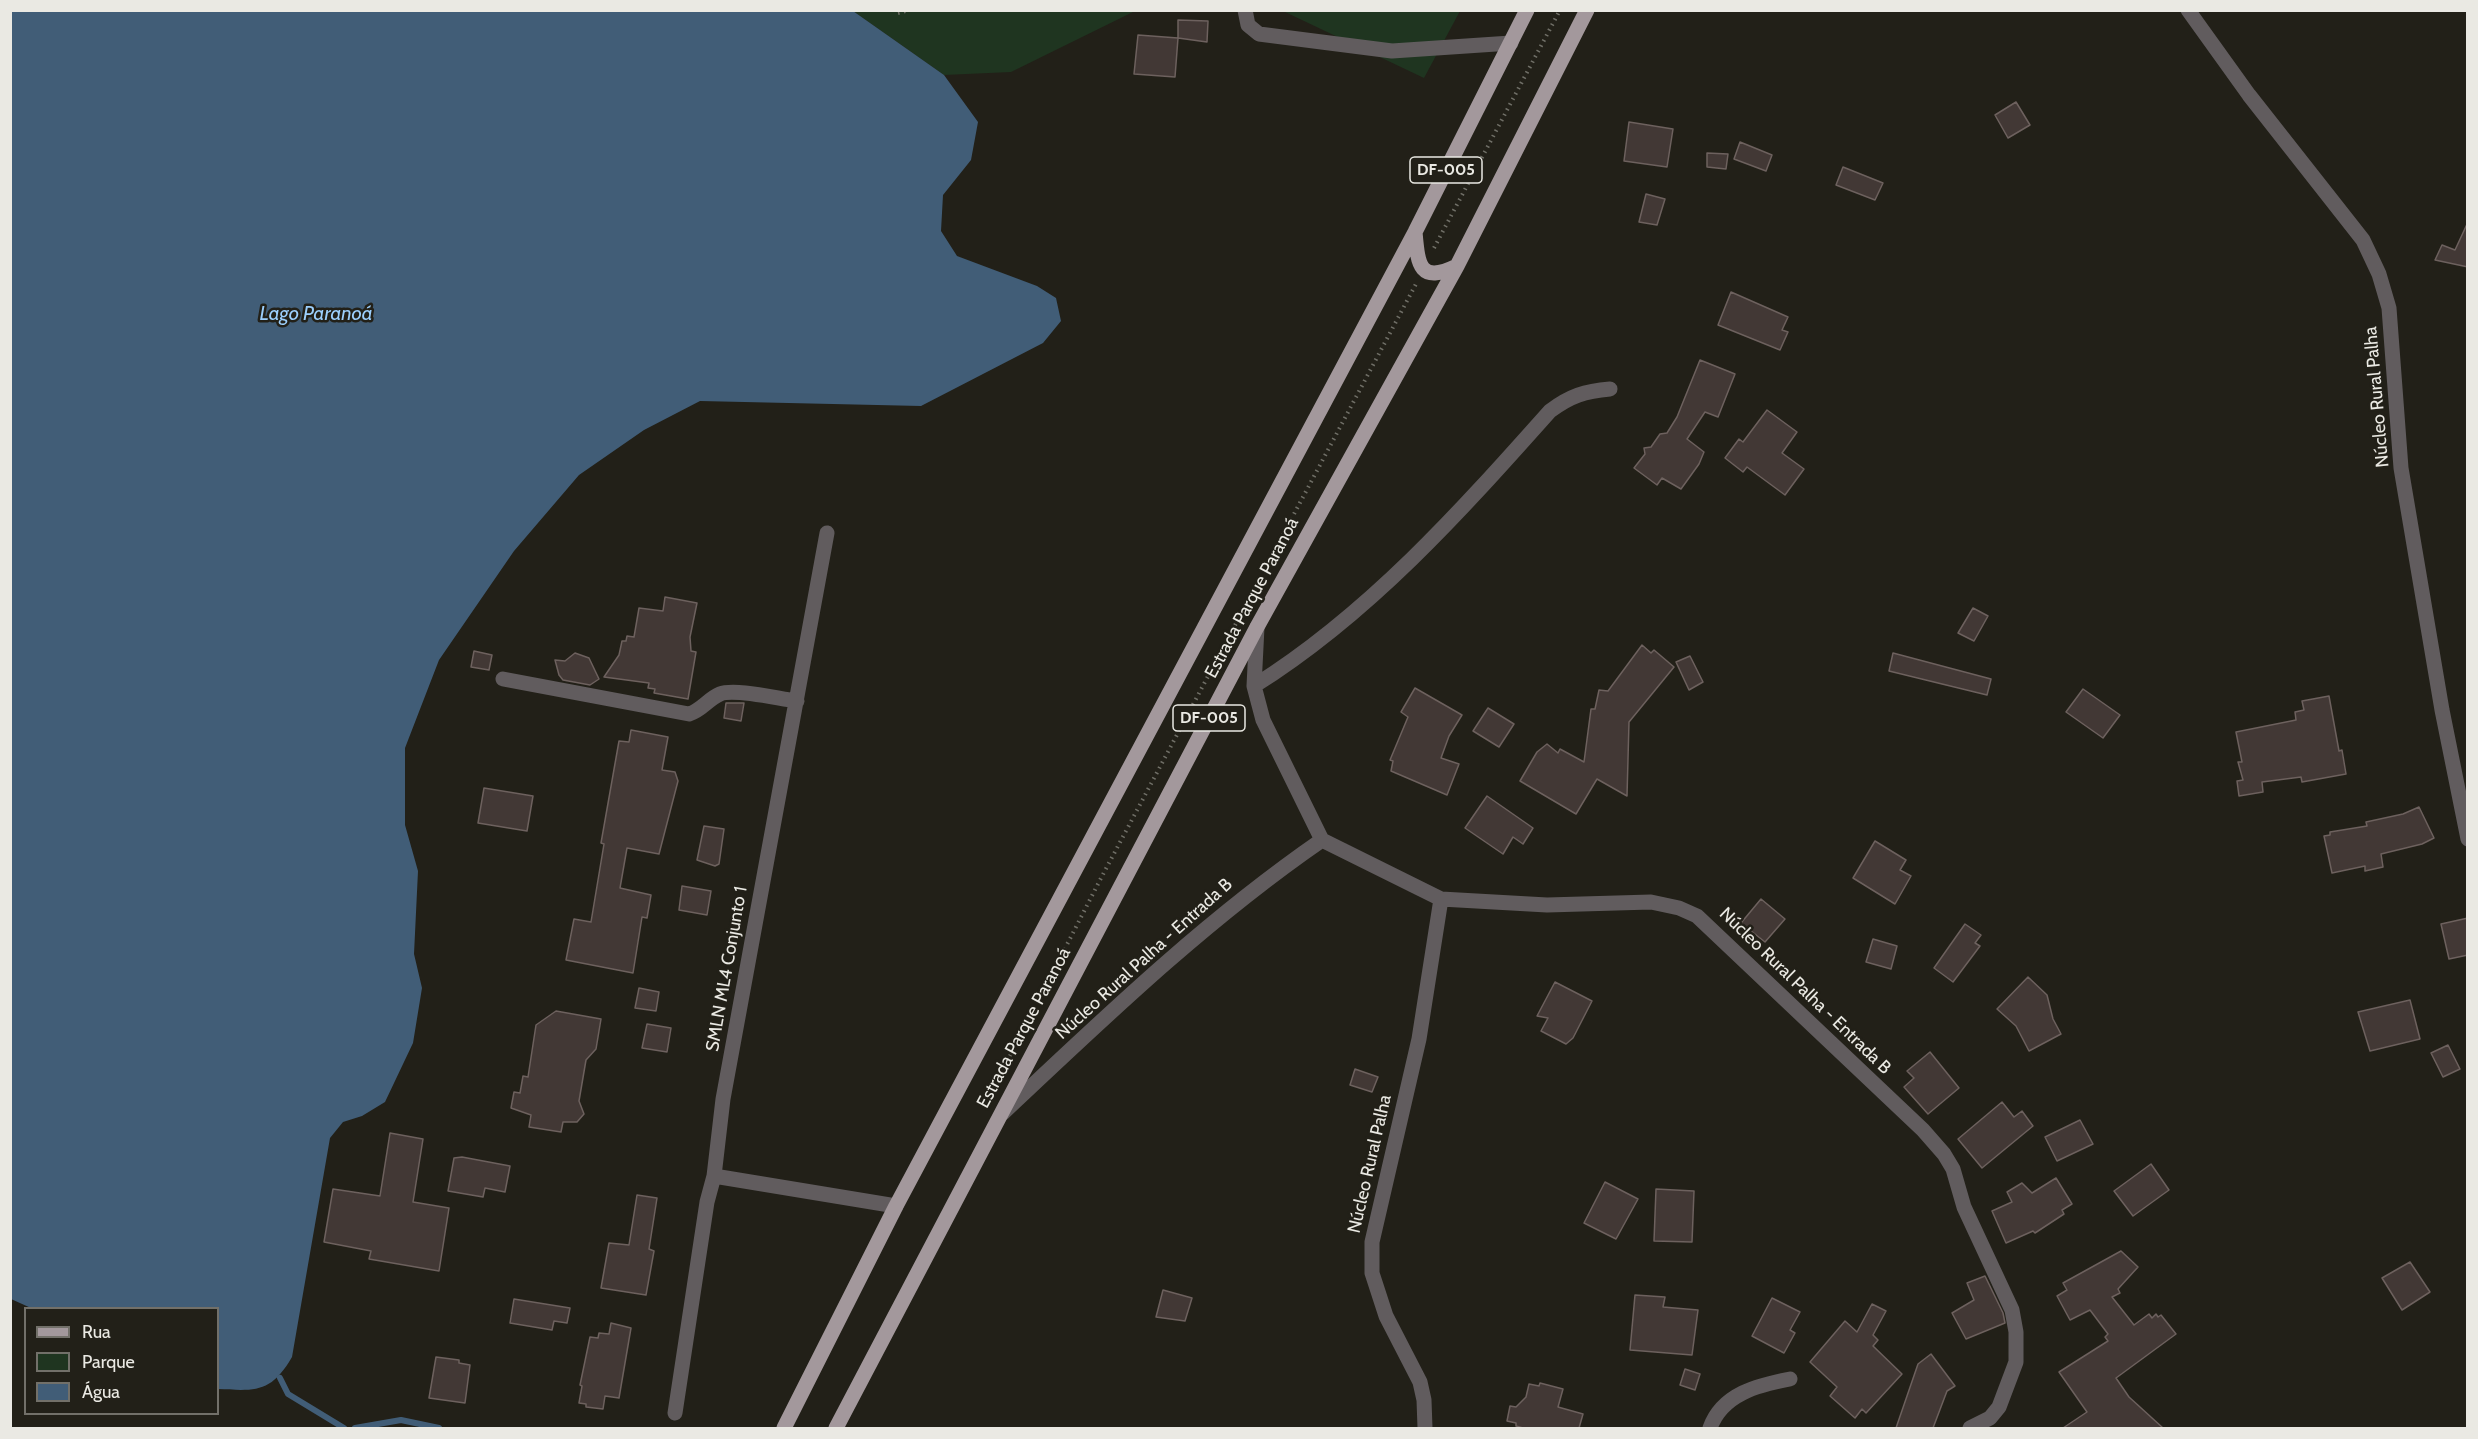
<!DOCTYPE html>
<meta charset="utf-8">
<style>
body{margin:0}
#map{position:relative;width:2478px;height:1439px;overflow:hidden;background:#222018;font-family:Cabin,sans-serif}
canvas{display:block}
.frame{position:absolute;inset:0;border:12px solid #eae9e3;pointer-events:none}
.legend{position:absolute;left:24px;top:1307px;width:195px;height:108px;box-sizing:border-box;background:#222018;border:2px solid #727069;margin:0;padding:8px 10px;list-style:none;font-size:18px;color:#eae9e3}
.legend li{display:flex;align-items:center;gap:12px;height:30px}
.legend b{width:30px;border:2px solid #727069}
</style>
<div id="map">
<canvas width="2478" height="1439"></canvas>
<div class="frame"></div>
<ul class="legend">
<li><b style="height:8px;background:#a3989c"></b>Rua</li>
<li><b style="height:16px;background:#1f3520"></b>Parque</li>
<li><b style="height:16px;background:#415d77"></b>Água</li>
</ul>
</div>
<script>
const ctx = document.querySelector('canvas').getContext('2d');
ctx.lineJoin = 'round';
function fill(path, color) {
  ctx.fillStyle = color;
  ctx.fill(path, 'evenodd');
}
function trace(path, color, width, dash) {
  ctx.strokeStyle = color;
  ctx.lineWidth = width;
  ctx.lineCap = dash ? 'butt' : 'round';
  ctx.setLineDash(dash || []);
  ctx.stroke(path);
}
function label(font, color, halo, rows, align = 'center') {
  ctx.font = font + ' Cabin,sans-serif';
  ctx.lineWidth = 5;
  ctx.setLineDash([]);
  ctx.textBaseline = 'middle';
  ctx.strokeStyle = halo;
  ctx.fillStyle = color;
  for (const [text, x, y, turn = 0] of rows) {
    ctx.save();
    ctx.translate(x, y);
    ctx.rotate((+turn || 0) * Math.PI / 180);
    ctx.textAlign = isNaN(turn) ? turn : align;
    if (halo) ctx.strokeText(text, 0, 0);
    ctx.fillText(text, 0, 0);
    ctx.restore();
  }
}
const green = new Path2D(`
 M853 11H1135L1011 72 944 75Z
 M1283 11H1460L1424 78Z`);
const water = new Path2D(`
 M11 10 853 11 944 75 978 122 971 160 943 195 941 231 957 256 1037 286 1056 298 1061 321 1043 343 921 406 700 401 644 430 579 475 514 551 439 660 405 748V825L418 871 414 954 422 988 413 1043 385 1102 362 1116 343 1122 330 1138 292 1357C271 1393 256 1391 218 1389V1308H31L11 1299Z`);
const stream = new Path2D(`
 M280 1378 288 1394 344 1428
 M355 1428 401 1420 439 1428`);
const building = new Path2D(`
 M1178 20 1208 21 1207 42 1178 38 1175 77 1134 74 1138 35 1178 38Z
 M2016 102 2030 125 2008 138 1995 115Z
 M1629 122 1673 129 1667 167 1624 161Z
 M1740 142 1772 155 1766 171 1734 159Z
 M1707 153 1728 154 1726 169 1707 167Z
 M1843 167 1883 183 1875 200 1836 185Z
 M1646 194 1665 199 1657 225 1639 222Z
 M2468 222V267L2435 260 2442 245 2455 250Z
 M1731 292 1788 317 1782 330 1788 332 1780 350 1718 325Z
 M1700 360 1735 374 1718 417 1705 412 1687 439 1704 452 1699 464 1681 489 1662 478 1657 485 1634 468 1645 454 1644 448 1651 447 1660 434 1667 433 1677 417Z
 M1767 410 1797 432 1782 453 1804 469 1785 495 1747 467 1743 472 1725 458 1739 439 1743 442Z
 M665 597 697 603 690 637 691 651 696 652 688 699 654 693 655 689 648 688 649 683 604 677 619 655 622 641H626L627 636 634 637 639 608 663 611Z
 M1973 608 1988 616 1974 641 1958 633Z
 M1642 645 1651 653 1654 650 1674 667 1629 722 1627 796 1597 779 1576 814 1520 781 1537 752 1547 744 1558 753 1560 749 1584 762 1591 709H1595L1599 690 1608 691Z
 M474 651 492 655 489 670 471 667Z
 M575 653 589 658 599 679 590 685 563 680 559 675 555 660 565 661Z
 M1893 653 1991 679 1987 695 1889 671Z
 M1690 656 1703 682 1689 690 1676 662Z
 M1415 688 1462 715 1449 736 1441 758 1459 764 1447 795 1391 771 1393 761 1390 760 1408 717 1401 712Z
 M2083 689 2120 715 2103 738 2066 712Z
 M2329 696 2339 751 2342 750 2346 774 2302 782 2301 777 2262 782 2263 792 2239 796 2237 781 2243 780 2238 762H2242L2236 732 2296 720 2295 712 2304 710 2302 701Z
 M726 703H744L741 721 724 718Z
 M1488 708 1514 724 1499 747 1473 731Z
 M631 730 668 737 662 770 675 772 678 781 659 854 627 848 620 888 651 895 647 918 642 917 633 973 566 960 574 919 591 922 604 844 601 843 619 741 629 742Z
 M484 788 533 796 527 831 478 823Z
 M1487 796 1533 828 1523 844 1513 837 1503 854 1465 828Z
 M2419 807 2434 838 2422 844 2381 854 2383 867 2365 871V866L2332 873 2324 836 2330 835V832L2367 826 2366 822 2403 814Z
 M704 826 724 829 719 864 715 866 697 860Z
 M1875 841 1906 860 1900 870 1911 876 1895 904 1853 878Z
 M682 886 711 891 707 915 679 910Z
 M1761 899 1785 919 1765 942 1741 923Z
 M2468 918V955L2449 959 2441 924Z
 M1965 924 1981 935 1975 943 1980 946 1953 982 1934 968Z
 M1873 939 1897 946 1891 969 1866 962Z
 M2028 977 2047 995 2053 1019 2061 1034 2029 1051 2016 1026 1997 1009Z
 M1555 982 1592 1001 1573 1038 1566 1044 1541 1031 1548 1018 1537 1016Z
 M639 988 659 992 656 1011 635 1008Z
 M2410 1000 2420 1039 2370 1051 2358 1012Z
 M556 1011 601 1019 596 1049 586 1060 579 1101 584 1114 577 1122H563L561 1132 529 1127 531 1115 511 1108 514 1092 520 1093 523 1076 528 1077 536 1025Z
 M647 1024 671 1028 667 1052 642 1048Z
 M2448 1045 2460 1069 2443 1077 2431 1053Z
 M1930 1052 1959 1088 1928 1114 1904 1087 1914 1078 1907 1071Z
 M1355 1069 1378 1077 1372 1092 1350 1085Z
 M2002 1102 2014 1117 2022 1111 2033 1126 1982 1168 1958 1139Z
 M2080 1120 2093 1144 2057 1161 2045 1137Z
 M390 1133 423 1139 413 1202 449 1208 439 1271 369 1259 371 1251 324 1242 333 1189 380 1196Z
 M462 1157 510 1166 505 1192 485 1188 483 1197 448 1191 454 1158Z
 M2151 1164 2169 1190 2133 1216 2114 1191Z
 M2056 1178 2072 1204 2062 1210 2064 1214 2035 1233 2033 1231 2006 1243 1992 1211 2012 1202 2007 1192 2022 1183 2032 1193Z
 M1605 1182 1638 1199 1616 1239 1584 1223Z
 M1656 1189 1694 1191 1692 1242 1654 1241Z
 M637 1195 657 1198 649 1249 654 1251 646 1295 601 1288 609 1243 629 1245Z
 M2121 1251 2138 1267 2118 1289 2120 1293 2112 1297 2134 1325 2149 1314 2152 1318 2156 1314 2158 1317 2161 1315 2176 1334 2116 1378 2129 1397 2163 1428H2063L2087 1412 2059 1372 2108 1341 2105 1337 2108 1334 2090 1310 2070 1320 2057 1296 2067 1290 2063 1283Z
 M2410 1262 2430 1292 2402 1310 2382 1278Z
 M1985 1276 2003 1313 2005 1323 1966 1339 1952 1313 1974 1300 1967 1283Z
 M1163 1290 1192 1298 1185 1321 1156 1317Z
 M1635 1295 1665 1297 1663 1307 1698 1310 1692 1355 1630 1350Z
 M1772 1298 1800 1312 1790 1330 1795 1333 1784 1353 1752 1336Z
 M514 1299 570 1308 567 1323 554 1321 552 1330 510 1323Z
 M1872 1304 1886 1311 1873 1335 1878 1340 1873 1346 1902 1374 1866 1413 1862 1409 1855 1418 1830 1396 1837 1387 1810 1362 1845 1321 1857 1332Z
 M611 1323 631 1328 619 1398 605 1396 603 1409 586 1407V1404L579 1403 582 1386 580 1385 590 1337 598 1338 599 1333 609 1334Z
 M1931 1354 1955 1386 1947 1391 1933 1428H1896L1918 1364Z
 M436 1357 459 1360V1363L470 1365 465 1403 429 1398Z
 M1685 1369 1700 1374 1695 1390 1680 1385Z
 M1540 1383 1563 1389 1558 1407 1583 1414 1579 1428H1523L1516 1426V1423L1507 1421 1510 1406 1516 1407 1526 1397 1529 1384 1539 1386Z`);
const path = new Path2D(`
 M898 13 910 10
 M1434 248 1560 10
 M1010 1056 1100 880 1417 282`);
const street = new Path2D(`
 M1245 10 1248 25 1259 34 1392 51 1511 43
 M2188 10 2249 95 2363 240 2379 274 2389 308 2401 468 2442 710 2468 839
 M1257 627 1254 686 1263 720 1322 840 1441 899 1547 905 1651 902 1679 908 1697 916 1923 1130 1944 1154 1953 1169 1964 1207 2012 1310 2016 1332V1362L1999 1407 1990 1418 1970 1428
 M503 679 689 714C702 710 708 699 720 694 735 688 779 699 797 701
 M1254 686C1369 614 1460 512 1550 411 1570 396 1585 391 1610 389
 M1003 1113C1105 1017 1206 920 1322 840
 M714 1176 896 1206
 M675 1413 707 1202 714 1176 723 1099 827 533
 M1425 1428 1424 1400 1420 1382 1386 1316 1372 1273V1242L1419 1039 1441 899
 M1710 1428C1722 1394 1758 1385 1790 1379`);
const primary = new Path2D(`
 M1415 232C1418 265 1419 284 1457 266
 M784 1428 896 1206 1415 232 1527 10
 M836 1428 1257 627 1457 266 1587 10`);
const shields = [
 [1446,170,72],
 [1209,718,72]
];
const shieldNames = [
 ["DF-005",1446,170],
 ["DF-005",1209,718]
];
const streetNames = [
 ["Núcleo Rural Palha",2377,397,-95],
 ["Estrada Parque Paranoá",1252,598,-62],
 ["Núcleo Rural Palha - Entrada B",1144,959,-42],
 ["SMLN ML4 Conjunto 1",727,969,-80],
 ["Núcleo Rural Palha - Entrada B",1805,991,44],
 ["Estrada Parque Paranoá",1024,1028,-62],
 ["Núcleo Rural Palha",1370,1164,-77]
];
const waterNames = [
 ["Lago Paranoá",316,314]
];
fill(green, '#1f3520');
fill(water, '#415d77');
trace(stream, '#415d77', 6);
fill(building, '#423835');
trace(building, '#6d615e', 1.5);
trace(path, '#706f67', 4, [1.5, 4.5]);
trace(street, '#615c5e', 15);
trace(primary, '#a3989c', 15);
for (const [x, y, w] of shields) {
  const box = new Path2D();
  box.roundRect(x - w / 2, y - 13, w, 26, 4.5);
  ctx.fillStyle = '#222018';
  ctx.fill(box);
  trace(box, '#eae9e3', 1.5);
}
label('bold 16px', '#eae9e3', null, shieldNames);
label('18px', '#eae9e3', '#222018', streetNames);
label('italic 20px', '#9ccffc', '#222018', waterNames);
</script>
